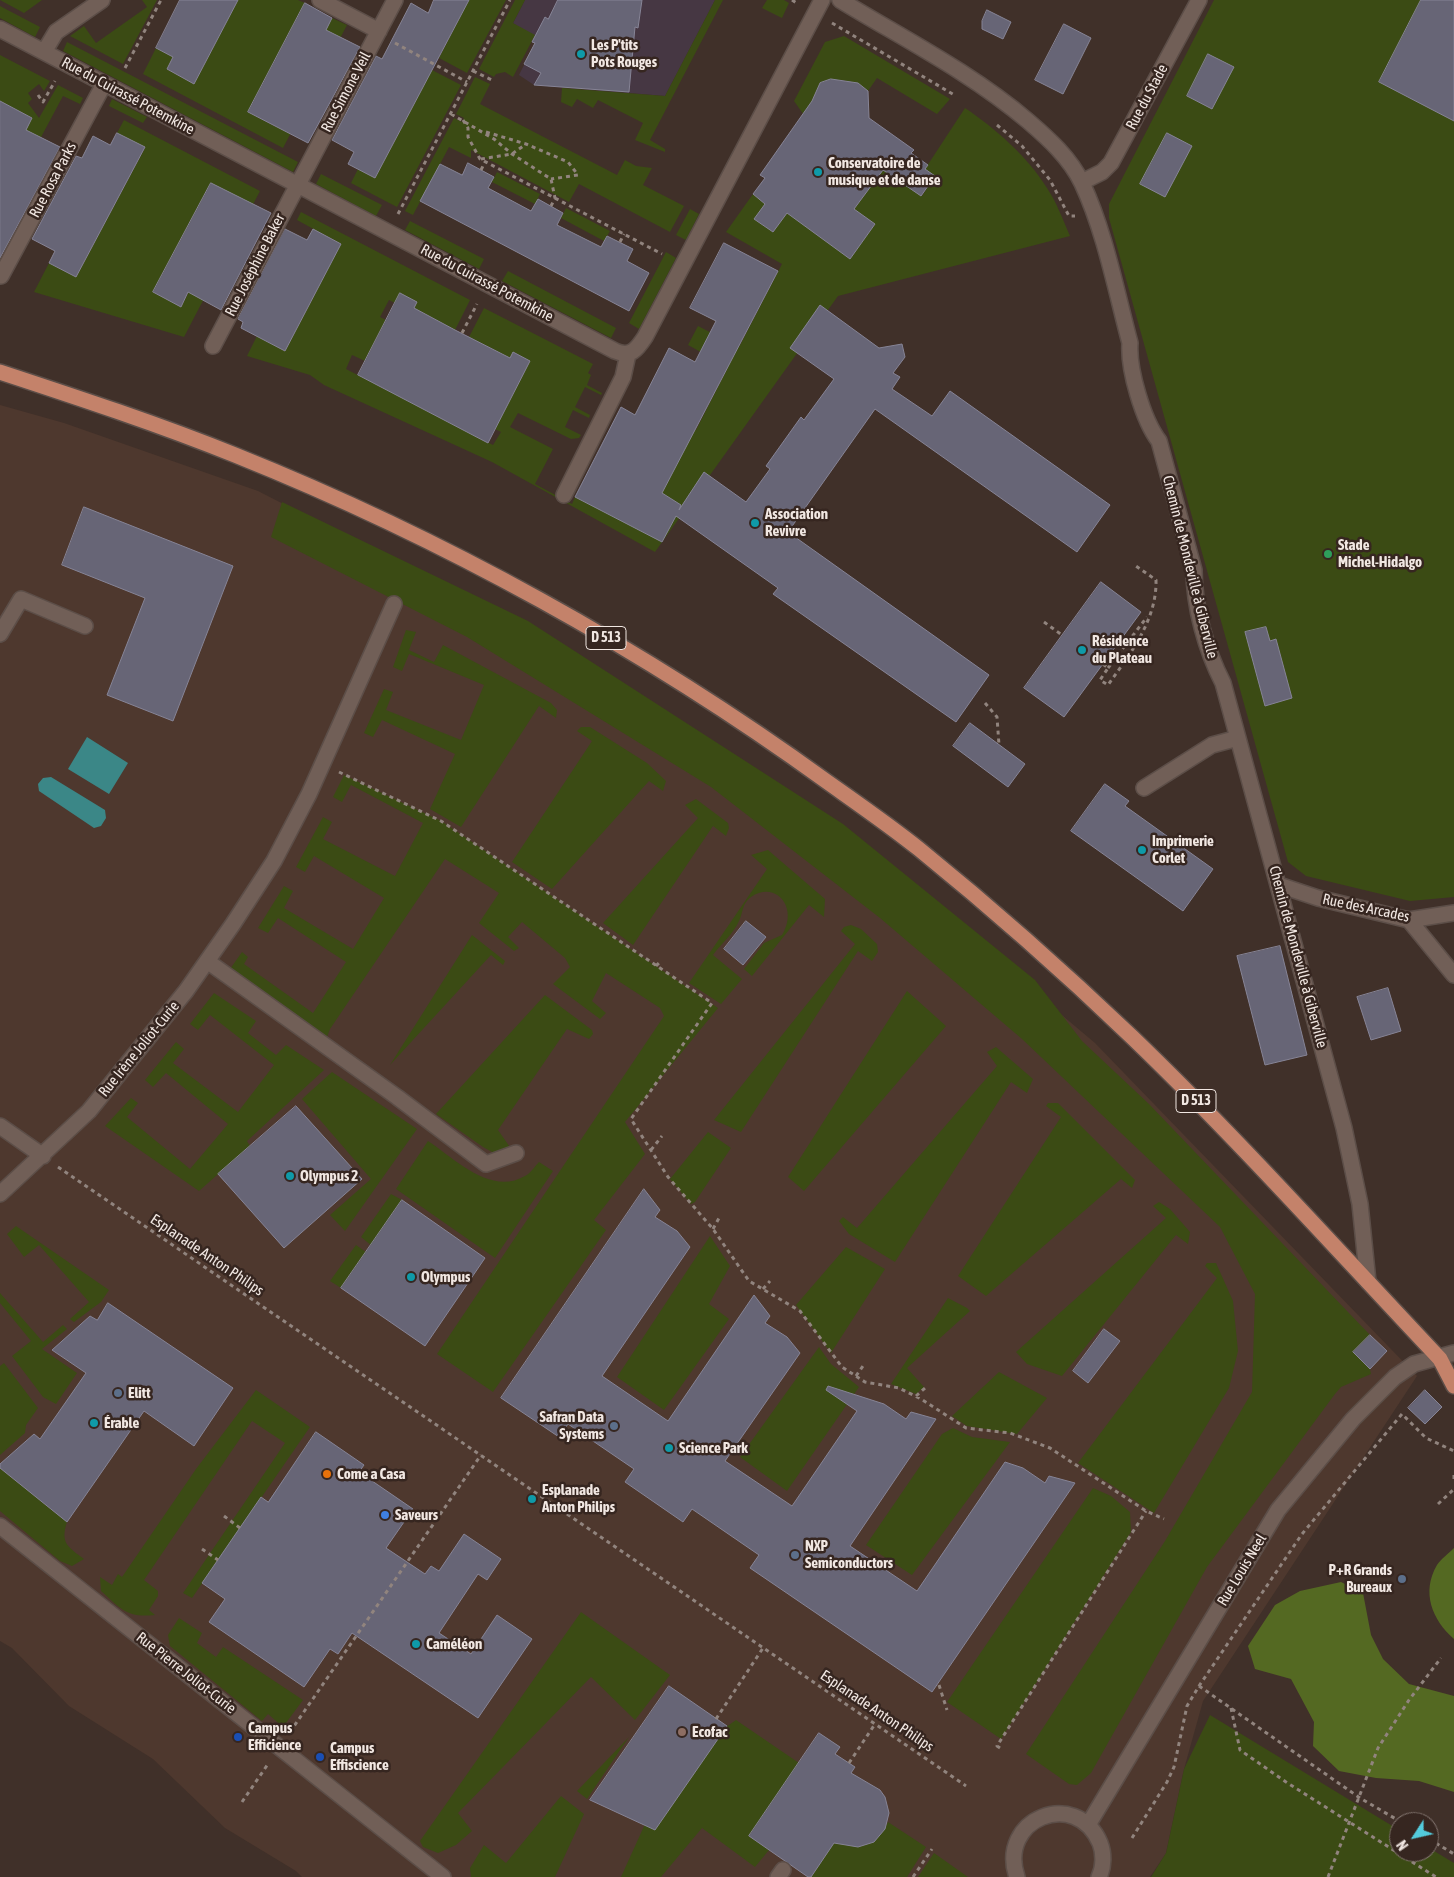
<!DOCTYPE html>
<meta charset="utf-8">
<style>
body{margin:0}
#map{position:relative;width:1454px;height:1877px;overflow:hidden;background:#403029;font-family:"Asap Condensed",sans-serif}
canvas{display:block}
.north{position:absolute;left:1389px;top:1812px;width:50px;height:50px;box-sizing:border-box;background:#362620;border:1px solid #81736e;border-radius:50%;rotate:235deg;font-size:14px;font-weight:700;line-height:20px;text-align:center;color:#f1e7e2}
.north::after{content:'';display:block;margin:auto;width:18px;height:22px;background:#53cbdc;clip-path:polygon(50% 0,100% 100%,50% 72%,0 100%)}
</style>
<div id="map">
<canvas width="1454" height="1877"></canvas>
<div class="north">N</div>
</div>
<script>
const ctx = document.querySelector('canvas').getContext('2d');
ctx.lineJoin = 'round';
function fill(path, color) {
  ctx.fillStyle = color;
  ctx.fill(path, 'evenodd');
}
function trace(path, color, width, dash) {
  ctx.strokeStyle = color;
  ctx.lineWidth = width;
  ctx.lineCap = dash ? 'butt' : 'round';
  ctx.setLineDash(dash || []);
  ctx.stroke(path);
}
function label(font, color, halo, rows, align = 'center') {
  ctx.font = font + ' "Asap Condensed",sans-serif';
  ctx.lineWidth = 5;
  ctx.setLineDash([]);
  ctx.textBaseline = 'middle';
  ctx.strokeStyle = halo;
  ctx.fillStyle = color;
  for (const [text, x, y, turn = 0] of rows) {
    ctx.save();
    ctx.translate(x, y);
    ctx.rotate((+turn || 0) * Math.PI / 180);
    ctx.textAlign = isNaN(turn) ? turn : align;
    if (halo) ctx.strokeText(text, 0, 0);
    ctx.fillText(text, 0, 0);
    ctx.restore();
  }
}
const built = new Path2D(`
 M0 405 64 423 258 491 455 592 872 855 1095 1043 1417 1376 1203 1701 1184 1769 1166 1853 1150 1877H302L296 1871 225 1828 153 1759 69 1706 12 1648 0 1641Z`);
const education = new Path2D(`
 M525 0H715L665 96 534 85 519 75 535 43 513 23Z`);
const green = new Path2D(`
 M0 0H42L24 13Z
 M142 0H157L123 64 70 36 84 26 96 43 147 7Z
 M238 0H298L305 3 248 112 276 127 332 18 347 25 283 148 143 74 156 48 173 57 167 69 194 84Z
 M469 0H506L467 73 439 58Z
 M515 0H525L513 23 535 35 513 77 505 72 496 74 494 77 479 69Z
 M715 0H723L650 140 665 149V152L635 140 643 123 598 100 593 108 577 99 572 107 561 102 562 88 665 96Z
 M767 0H784L789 3 782 18 762 8Z
 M1214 0H1454V897L1410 901 1306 876 1288 862 1109 218V204Z
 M0 6 40 27 35 37 0 18Z
 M844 36 950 99 937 114 877 78 868 91C854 80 837 77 820 83L806 118 794 101 825 42Z
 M67 42 298 162 293 172 63 51Z
 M0 55 50 81 44 91 39 84 28 93 32 99 28 103 39 118 58 85 83 98 80 104 63 96 0 214V179L32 118 5 104 0 112Z
 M432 70 461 85 397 207 351 183 358 169 375 178Z
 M475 77 490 84 480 104 617 175 625 160 636 166 652 168 643 185 684 206 670 232 579 184 569 202 471 150V158L449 147 413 215 405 211 454 118 462 122 464 118 456 114Z
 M112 99 147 117 143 123 109 106Z
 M965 108C995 128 1028 157 1047 188 1057 203 1063 220 1070 236L838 296 655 552 492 462 324 385 310 375 247 356 257 336 285 351 341 244 297 220 301 212 470 300 455 330 414 308 417 302 395 303 389 300 380 317 386 320 365 361 352 355 346 369 493 445 501 432 495 429 530 361 514 352 510 358 469 337 484 308 593 364 588 373 591 375 587 385 602 393 601 395 585 387 575 407 590 415 589 418 573 410 565 427 581 435 579 438 571 439 518 413 510 427 553 449 535 484 572 504 575 497 683 423 696 430 728 367 688 345 698 326 739 347 782 264 726 232 753 194 765 204 755 219 773 232 807 185 832 202 812 231 850 258 875 224 854 209 879 175 856 151 922 196 935 176 925 169Z
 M124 120 260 191 184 337 34 292 49 263 76 277 145 148 117 133ZM211 183 216 240 181 307 153 292Z
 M497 172 540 194 535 204 492 182Z
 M321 174 382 205 376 216 316 184Z
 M566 208 610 231 604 241 561 218Z
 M690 209 699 214 686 240 676 235Z
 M410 221 484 259 479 269 405 230Z
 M666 252 676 258 639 329 629 323Z
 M508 271 616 328 611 338 502 281Z
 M282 502 528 621 843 824 1035 980 1082 1041 1149 1104 1370 1335 1353 1352 1370 1369 1371 1374 1341 1387 1335 1394 1207 1567 1091 1773 1077 1785 1069 1784 1026 1754 1165 1541 1252 1392 1255 1294 1220 1227 1022 1039 880 918 711 787 467 637 271 537Z
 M406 630 416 632 409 650 434 662 443 645 551 703 557 710 556 718 539 706 461 827 430 809 455 754 382 720 373 737 364 733 384 689 393 692 386 710 461 740 484 685 409 654 402 671 393 667Z
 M581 727H590L647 763 666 781 663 791 649 781 552 889 512 862 592 741 577 731Z
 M344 775 441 821 718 1008 625 1122 645 1154 594 1220 606 1230 493 1392 437 1354 664 1016 660 1008 606 973 592 1001 606 1013 600 1019 553 984 570 967 565 958 522 922 508 937 519 948 514 951 479 923 499 893 445 859 330 1029 327 1037 230 969 242 952 248 957 244 964 313 1013 346 962 278 918 268 933 258 928 284 886 293 891 284 908 353 949 384 898 314 856 305 872 296 867 323 817 332 822 323 839 395 876 423 823 351 785 342 802 333 797Z
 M696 799 728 823 729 828 726 836 713 826 633 945 603 923 698 818 685 805Z
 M768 850 825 899 824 917 809 905 752 976 744 969 764 943 782 935C799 908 776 880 751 897 742 903 743 913 739 921 734 933 721 944 713 955L742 979 721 1004 689 983 767 869 751 855Z
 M851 925 861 929 877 944 878 952 872 961 858 951 741 1132 714 1120 855 944 841 931 844 927Z
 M472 935 505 961 503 965 491 955 390 1065Z
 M907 991 946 1026 804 1191 788 1177Z
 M214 993 256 1021 248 1033 276 1055 286 1045 324 1070 247 1141 250 1146 199 1191 105 1126 131 1098 138 1103 127 1117 190 1169 228 1124 166 1073 153 1087 145 1080 176 1042 184 1049 173 1063 238 1112 274 1065 210 1015 198 1030 190 1024Z
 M545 995 592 1030 593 1034 589 1039 567 1029 498 1130 512 1150 505 1159 483 1147 436 1114Z
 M996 1047 1033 1079 1027 1093 1011 1082 895 1262 849 1234 839 1221 843 1217 857 1228 997 1066 987 1052Z
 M332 1072 417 1129 345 1231 330 1215 371 1179 302 1099Z
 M1048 1103H1058L1135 1180 1132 1188 1121 1179 986 1296 958 1276 1061 1117 1046 1106Z
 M708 1132 731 1148 695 1202 691 1204 670 1179Z
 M428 1141C455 1159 491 1196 525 1176 530 1174 535 1166 539 1162L553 1171 495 1258 396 1189Z
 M391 1194 402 1200 374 1241 384 1256 361 1237Z
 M1159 1202 1170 1209 1190 1232 1188 1244 1176 1235 1062 1376 1027 1364 1016 1352 1166 1218 1153 1206Z
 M16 1226 109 1290 101 1302 74 1322 70 1319 89 1302 39 1245 24 1257 7 1234Z
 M710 1236 730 1266 709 1304 729 1319 664 1410 617 1377Z
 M356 1245 380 1262 378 1265 363 1256 341 1288 330 1281Z
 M846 1247 885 1269 831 1353 796 1305Z
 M1207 1263H1216L1233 1301 1238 1351 1229 1388 1154 1513 1078 1463 1217 1278 1205 1266Z
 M0 1293 43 1342 63 1325 67 1329 42 1349 77 1373 56 1404 43 1397 12 1356 31 1341 0 1303Z
 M948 1298 967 1308 970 1311 907 1368 924 1387 916 1394 891 1384Z
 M819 1347 831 1364 859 1387 787 1491 740 1457Z
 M4 1363 38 1408 26 1425 25 1433 0 1455V1366Z
 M999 1372 1047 1398 1017 1434 967 1426 952 1416Z
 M256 1390 310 1427 192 1598 183 1593 285 1443 252 1421 144 1580 158 1591V1596L149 1610 155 1615C127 1618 121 1609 101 1591L100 1577 112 1585 118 1574 122 1577 196 1469Z
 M953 1428 972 1437 1010 1442 912 1575 866 1545 942 1434Z
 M0 1468 67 1522C60 1543 68 1547 84 1559L72 1566 60 1561 0 1511Z
 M1093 1488 1111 1496 1130 1512 1131 1532 1001 1739 947 1702Z
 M581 1612 670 1675 635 1720 591 1677 458 1813 472 1831 456 1845 438 1853 423 1847 420 1841Z
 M179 1618 202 1633 197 1643 216 1657 223 1647 303 1700 283 1727 268 1714 262 1721 170 1646 168 1635Z
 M1210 1715 1399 1830V1852H1429V1848L1454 1863V1877H1151L1166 1853 1184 1769Z
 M736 1720 799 1763 749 1836 769 1850 755 1867 702 1828 661 1877H621L645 1824 726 1727Z
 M629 1737 587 1799 577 1791Z
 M561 1796 584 1814 555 1877H471L470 1868 484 1845 506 1863Z
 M888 1822 926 1847 907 1877H811L826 1855 831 1836C852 1854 878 1847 888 1822Z
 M934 1853 968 1877H918Z`);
const forest = new Path2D(`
 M1454 1548V1639C1432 1620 1421 1592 1437 1565 1441 1559 1449 1553 1454 1548Z
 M1341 1582 1363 1593 1371 1635 1383 1659 1409 1684 1454 1696V1792L1419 1781 1376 1778 1339 1771 1313 1746 1314 1722 1291 1679 1255 1669 1248 1646 1275 1605 1300 1591Z`);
const water = new Path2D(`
 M87 737 128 763 109 794 68 769Z
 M51 777 105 810 106 818 101 826 94 828 39 791 38 784 43 778Z`);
const building = new Path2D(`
 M180 0H238L194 84 167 69 173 57 156 48Z
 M434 0H469L375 178 348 164 354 152 332 140 376 56 382 59 411 3 428 13Z
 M558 0H642L638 28 635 27 629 92 534 85 541 73 524 64 535 43 532 42 545 17 548 19Z
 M1421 0H1454V121L1379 82Z
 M305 3 332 18 326 30 360 47 308 143 248 112Z
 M987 10 1011 22 1003 39 982 29V21Z
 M1064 24 1091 38 1063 94 1035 80Z
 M1208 54 1234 67 1212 109 1187 96Z
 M831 79 858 83 868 91 869 118 914 150 911 153 928 165 925 169 935 176 921 196 883 170 854 209 875 224 850 259 787 213 773 232 754 219 765 204 753 194 765 178 760 175 812 101 820 83Z
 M0 101 32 118 26 130 60 147 0 258Z
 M117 133 145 147 76 277 49 263 55 251 32 239 76 156 82 158 93 136 110 145Z
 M1167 133 1192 146 1165 197 1140 184Z
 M468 163 494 177 488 188 531 211 538 199 563 213 557 225 601 247 607 236 633 249 627 261 649 273 629 311 420 201 440 164 462 175Z
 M211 183 271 213 221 310 188 292 181 307 153 292Z
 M285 229 307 240 313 229 341 244 285 351 241 328 243 322 238 319Z
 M724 243 778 271 662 493 681 505 679 510 704 472 746 502 770 469 766 466 801 417 804 420 834 379 790 348 820 305 879 348 902 344 905 357 893 373 900 377 892 389 932 416 950 391 1110 505 1077 552 875 409 788 532 989 675 956 722 773 594 778 588 676 516 662 542 575 497 621 407 635 415 669 348 695 362 716 321 690 308Z
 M400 293 417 302 414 308 455 330 510 358 513 352 530 361 488 443 358 375Z
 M84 507 233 566 173 721 107 695 145 598 62 565Z
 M1101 582 1141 612 1064 717 1024 688Z
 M1266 627 1270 641 1276 639 1292 698 1265 706 1245 632Z
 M970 723 1025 764 1008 787 953 746Z
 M1105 784 1129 801 1125 806 1213 869 1183 911 1071 831Z
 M746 921 766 937 743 965 724 949Z
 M1280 946 1307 1055 1265 1065 1237 956Z
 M1388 988 1401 1031 1371 1040 1357 997Z
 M296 1106 362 1179 284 1248 218 1174Z
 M644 1189 660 1210 655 1217 677 1231 690 1247 602 1376 668 1421 754 1295 770 1316 765 1323 787 1337 800 1353 725 1461 792 1506 857 1411 826 1390 828 1386 884 1404 906 1419 911 1412 936 1419 850 1546 917 1591 1005 1462 1023 1468 1045 1483 1049 1476 1075 1483 932 1692 750 1568 759 1555 692 1509 683 1522 625 1482 634 1469 568 1424 559 1437 501 1398Z
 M402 1200 485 1258 425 1346 341 1288Z
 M108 1303 233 1388 194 1446 144 1411 67 1522 0 1468V1464L34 1434 40 1439 86 1373 52 1350 90 1316 97 1320Z
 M1104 1329 1120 1341 1088 1383 1073 1371Z
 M1370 1335 1387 1351 1370 1369 1353 1352Z
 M1425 1390 1442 1407 1425 1424 1408 1408Z
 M316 1432 364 1465 359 1472 413 1509 386 1548 425 1574 431 1566 439 1571 464 1534 501 1559 487 1580 478 1574 439 1633 471 1654 497 1615 532 1639 478 1718 352 1633 338 1654 330 1649 304 1687 209 1622 225 1599 202 1583 261 1497 268 1502Z
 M669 1686 727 1726 655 1830 590 1800Z
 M819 1733 840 1747 835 1754 855 1767 851 1773 880 1790 885 1797 889 1813 885 1829 874 1842 858 1847 834 1843 811 1877H808L749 1836Z`);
const path = new Path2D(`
 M792 0 798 4
 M832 23 956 96
 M395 43 467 82
 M125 68 161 0
 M473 71 492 80
 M38 95 43 102 55 81
 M451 114 494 139 512 154 551 179 555 198 551 206
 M463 120 468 128V137L480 159 662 254
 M997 125 1022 146 1050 180 1069 216H1075
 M486 132 526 144 568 162 578 175 551 179
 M481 159 512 154 526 144
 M481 170 485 162
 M398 214 510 0
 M620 242 624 234
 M462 333 477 304
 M1044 622 1062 635
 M1103 664 1108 668 1100 680 1108 685C1130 654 1157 620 1156 580L1133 564
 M1108 668 1147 617
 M985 703 997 717 999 745
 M339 772 441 821 712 1003 631 1119 668 1177 713 1229 749 1281 800 1311 842 1367 865 1382 899 1388 921 1399 966 1428 1010 1433 1050 1448 1146 1511 1164 1519
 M656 966 660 962
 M651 1150 662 1136
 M58 1167 966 1786
 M713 1229 719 1218
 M763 1289 770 1281
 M856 1376 863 1366
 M916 1396 925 1388
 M1454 1475V1479
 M1438 1504 1454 1489
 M224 1516 240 1528
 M202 1549 218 1560
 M939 1685 947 1710
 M1199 1686 1360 1798 1401 1822
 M1231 1708 1240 1750 1286 1782 1436 1877
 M716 1719 763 1648
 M290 1732 481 1455
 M1000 1748 997 1746 1146 1511
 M849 1763 875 1724
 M242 1802 268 1764
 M1132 1838 1167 1782 1174 1767 1187 1706 1199 1686 1302 1534 1402 1414 1426 1438 1454 1451
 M1429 1839 1454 1854
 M913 1877 932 1849
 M1328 1877 1378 1748 1409 1700 1441 1658`);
const minor = new Path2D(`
 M320 0 379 31
 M840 0C904 39 970 72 1028 121 1049 139 1070 158 1082 183 1105 232 1116 291 1130 343 1128 369 1143 420 1159 441L1194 570C1194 607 1206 650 1223 683L1344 1128 1360 1204 1368 1282
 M0 29 615 351C631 358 637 349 645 337L822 0
 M44 52 56 32 102 0
 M1082 182 1102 172 1111 163 1199 0
 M1 276 104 84
 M213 346 395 0
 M564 495 623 377 628 354
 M0 634 21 599 85 626
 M1144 788 1212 745 1238 738
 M1279 885 1318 898 1409 920 1454 913
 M1409 920 1454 975
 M207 961 397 1097 486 1164 516 1153
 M0 1126 43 1156
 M0 1194 89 1111 186 991 233 924 274 861 309 794 394 604
 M0 1526 443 1877
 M1088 1825 1278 1510 1353 1419 1395 1377 1414 1364 1454 1353
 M778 1877 783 1870
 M1017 1877C997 1819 1076 1787 1100 1843 1104 1853 1104 1867 1099 1877`);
const major = new Path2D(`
 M0 372C79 398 158 424 235 455 442 538 645 650 826 781 857 803 889 825 919 849 993 909 1064 972 1132 1037 1239 1140 1338 1251 1440 1359L1454 1386`);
const markers = [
 [581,54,5,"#0f9aa8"],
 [818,172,5,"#0f9aa8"],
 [755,523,5,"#0f9aa8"],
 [1328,554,5,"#2e9e5b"],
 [1082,650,5,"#0f9aa8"],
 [1142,850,5,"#0f9aa8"],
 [290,1176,5,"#0f9aa8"],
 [411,1277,5,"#0f9aa8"],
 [118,1393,5,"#5c6f8a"],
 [94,1423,5,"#0f9aa8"],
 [614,1426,5,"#5c6f8a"],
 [669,1448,5,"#0f9aa8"],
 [327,1474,5,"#e8710a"],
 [532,1499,5,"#0f9aa8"],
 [385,1515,5,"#3f7fe0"],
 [795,1555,5,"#5c6f8a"],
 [1402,1579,5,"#5c6f8a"],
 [416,1644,5,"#0f9aa8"],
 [682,1732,5,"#8d6e63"],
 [238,1737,5,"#1a4fb4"],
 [320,1757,5,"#1a4fb4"]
];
const shields = [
 [606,638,40],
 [1196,1101,40]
];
const shieldNames = [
 ["D 513",606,638],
 ["D 513",1196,1101]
];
const poiNames = [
 ["Les P'tits",591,45],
 ["Pots Rouges",591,62],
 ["Conservatoire de",828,163],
 ["musique et de danse",828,180],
 ["Association",765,514],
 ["Revivre",765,531],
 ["Stade",1338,545],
 ["Michel-Hidalgo",1338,562],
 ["Résidence",1092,641],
 ["du Plateau",1092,658],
 ["Imprimerie",1152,841],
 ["Corlet",1152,858],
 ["Olympus 2",300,1176],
 ["Olympus",421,1277],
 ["Elitt",128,1393],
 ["Safran Data",604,1417,"right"],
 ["Systems",604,1434,"right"],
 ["Érable",104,1423],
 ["Science Park",679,1448],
 ["Come a Casa",337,1474],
 ["Esplanade",542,1490],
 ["Anton Philips",542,1507],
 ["Saveurs",395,1515],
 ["NXP",805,1546],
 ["Semiconductors",805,1563],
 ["P+R Grands",1392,1570,"right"],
 ["Bureaux",1392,1587,"right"],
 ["Caméléon",426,1644],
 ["Campus",248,1728],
 ["Efficience",248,1745],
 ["Ecofac",692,1732],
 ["Campus",330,1748],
 ["Effiscience",330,1765]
];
const streetNames = [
 ["Rue Simone Veil",346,92,-62],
 ["Rue du Cuirassé Potemkine",128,96,28],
 ["Rue du Stade",1147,97,-62],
 ["Rue Rosa Parks",53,180,-62],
 ["Rue Joséphine Baker",255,265,-63],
 ["Rue du Cuirassé Potemkine",487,283,28],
 ["Chemin de Mondeville à Giberville",1190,567,76],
 ["Rue des Arcades",1366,908,12],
 ["Chemin de Mondeville à Giberville",1298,957,75],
 ["Rue Irène Joliot-Curie",139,1049,-51],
 ["Esplanade Anton Philips",207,1255,34],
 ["Rue Louis Neel",1242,1570,-59],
 ["Rue Pierre Joliot-Curie",186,1673,38],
 ["Esplanade Anton Philips",877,1711,34]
];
fill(built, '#4e382e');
fill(education, '#463743');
fill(green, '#3b4b14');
fill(forest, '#546922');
fill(water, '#3b8787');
fill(building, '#676576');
trace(building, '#868496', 1);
trace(minor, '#5c4e48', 18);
trace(major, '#5c4e48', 18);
trace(path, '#91847e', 3, [4, 4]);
trace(minor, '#715f57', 15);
trace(major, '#c4826a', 15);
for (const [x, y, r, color] of markers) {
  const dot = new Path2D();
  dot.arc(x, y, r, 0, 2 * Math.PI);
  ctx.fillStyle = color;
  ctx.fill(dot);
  trace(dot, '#362620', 2);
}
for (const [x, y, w] of shields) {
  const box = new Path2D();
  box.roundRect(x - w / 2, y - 11.5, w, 23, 4);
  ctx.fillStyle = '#362620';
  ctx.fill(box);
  trace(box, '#f1e7e2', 1);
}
label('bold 14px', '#f1e7e2', null, shieldNames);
label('bold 15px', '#f1e7e2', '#362620', poiNames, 'left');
label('15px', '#f1e7e2', '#362620', streetNames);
</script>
